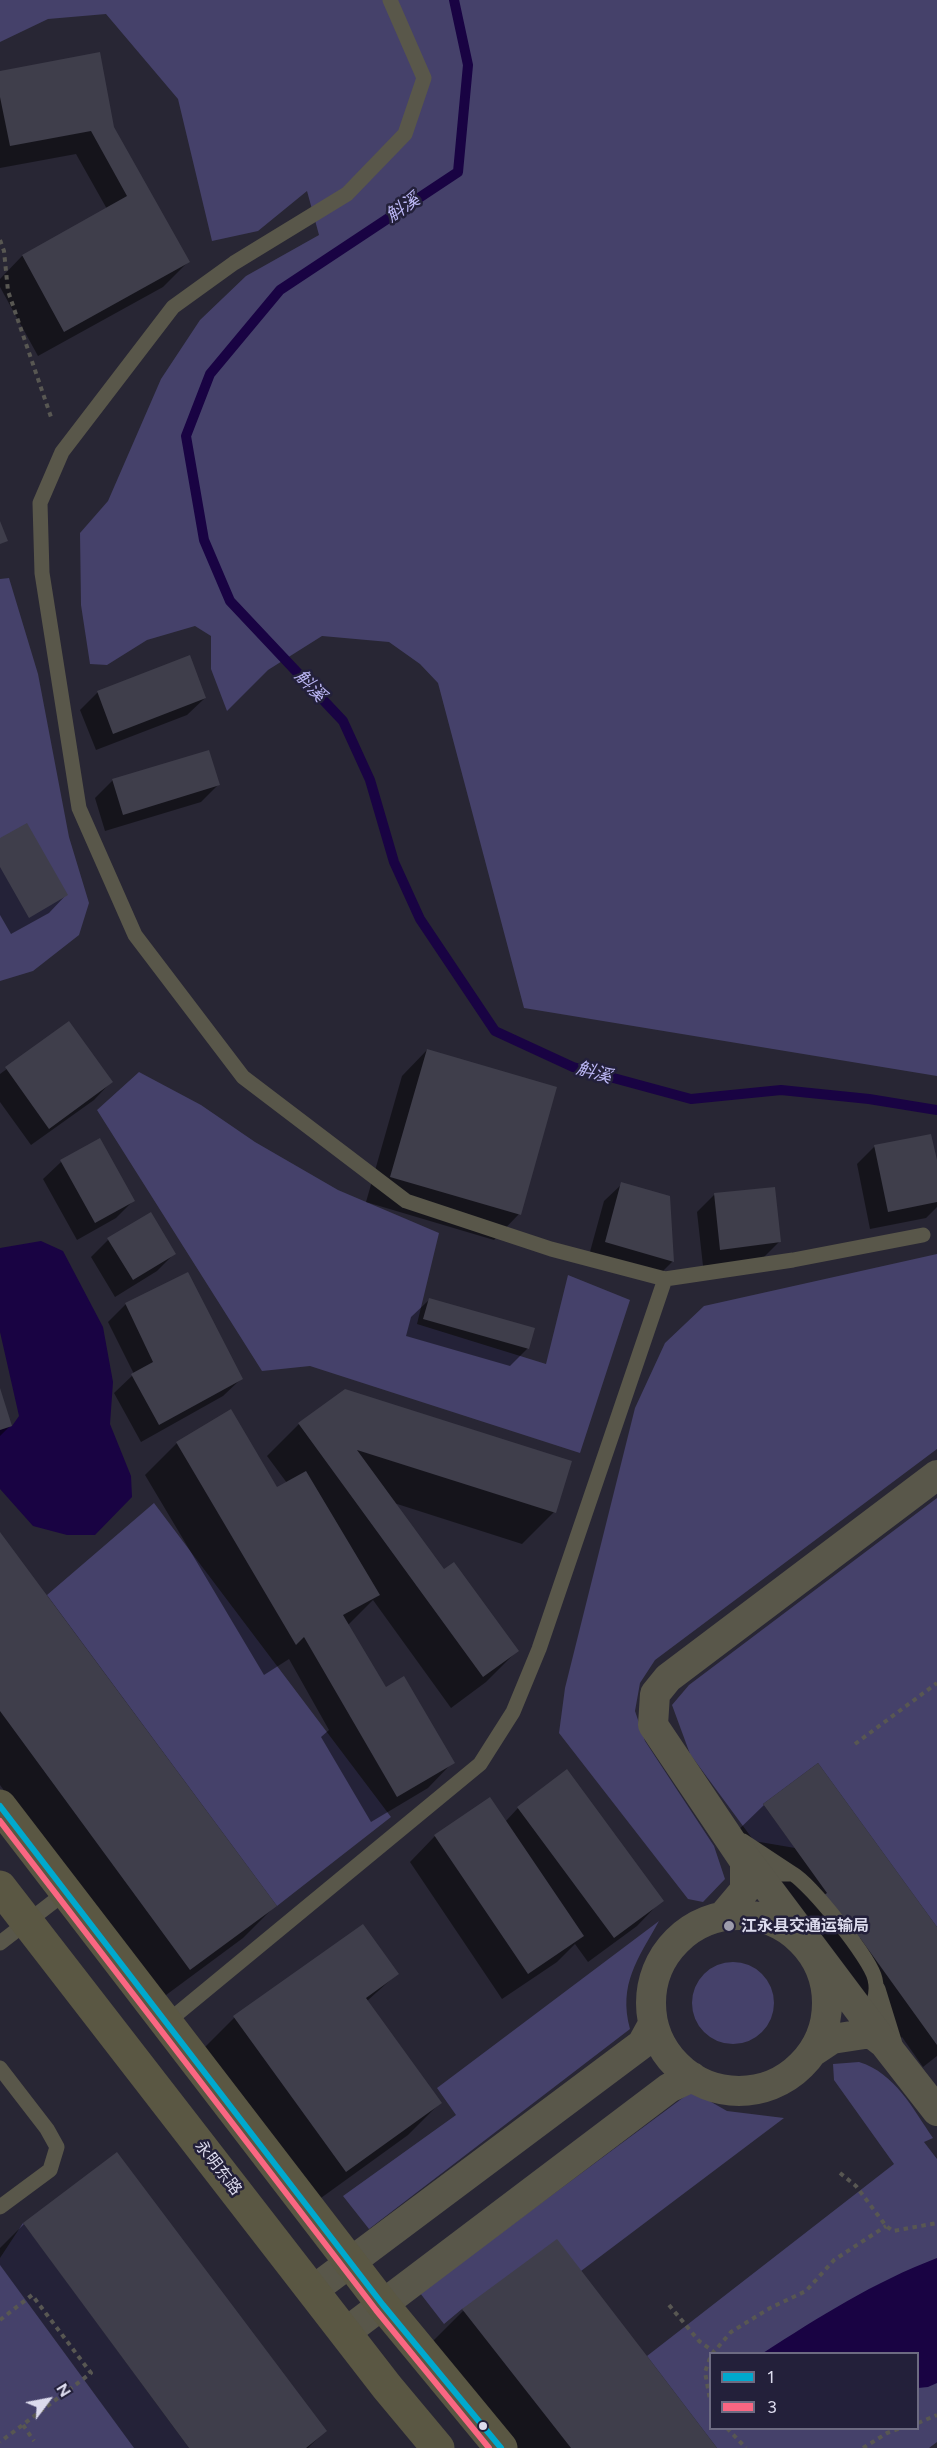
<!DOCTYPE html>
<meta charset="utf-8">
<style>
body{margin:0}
#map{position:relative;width:937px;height:2448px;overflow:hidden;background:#282634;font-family:Figtree,sans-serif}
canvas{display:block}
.legend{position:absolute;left:709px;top:2352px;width:210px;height:78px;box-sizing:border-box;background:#23203a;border:2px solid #6d6b82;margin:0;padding:8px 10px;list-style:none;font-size:18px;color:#dcdbed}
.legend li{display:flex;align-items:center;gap:12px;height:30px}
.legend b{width:30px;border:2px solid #6d6b82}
.north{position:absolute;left:18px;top:2370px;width:60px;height:60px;-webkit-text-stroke:4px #23203a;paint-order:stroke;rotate:58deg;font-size:16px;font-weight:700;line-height:24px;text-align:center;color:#dcdbed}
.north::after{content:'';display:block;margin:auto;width:21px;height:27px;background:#dcdbed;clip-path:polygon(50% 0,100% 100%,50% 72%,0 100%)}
</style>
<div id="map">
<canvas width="937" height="2448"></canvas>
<ul class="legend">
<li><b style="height:8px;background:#00a9ce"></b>1</li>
<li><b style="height:8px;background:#fa6682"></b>3</li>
</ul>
<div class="north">N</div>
</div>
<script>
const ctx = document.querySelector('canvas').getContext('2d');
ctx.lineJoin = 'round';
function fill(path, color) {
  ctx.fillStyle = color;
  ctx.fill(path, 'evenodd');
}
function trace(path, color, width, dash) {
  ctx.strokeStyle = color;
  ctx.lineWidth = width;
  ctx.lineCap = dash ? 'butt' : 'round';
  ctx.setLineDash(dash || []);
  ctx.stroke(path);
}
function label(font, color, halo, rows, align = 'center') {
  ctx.font = font + ' Figtree,"Noto Sans SC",sans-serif';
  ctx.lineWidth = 5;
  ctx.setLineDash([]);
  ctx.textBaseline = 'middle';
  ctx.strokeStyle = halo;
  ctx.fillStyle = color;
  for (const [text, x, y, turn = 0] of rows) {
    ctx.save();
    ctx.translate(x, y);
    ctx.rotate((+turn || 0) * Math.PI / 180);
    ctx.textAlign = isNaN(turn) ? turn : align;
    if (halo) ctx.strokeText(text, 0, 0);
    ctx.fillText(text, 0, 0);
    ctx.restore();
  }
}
const green = new Path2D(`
 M0 0H937V1076L524 1008 438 683 420 664 389 642 322 636 268 670 227 711 211 669V636L195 626 147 640 107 665 90 664 81 605 80 533 108 501 161 379 200 320 246 276 319 235 307 191 258 231 212 241 178 99 106 14 48 19 0 42Z
 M9 578 38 674 69 837 89 903 79 935 33 971 0 981V579Z
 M139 1072 201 1105 255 1142 338 1190 439 1233 417 1324 546 1364 568 1275 630 1300 580 1453 310 1366 262 1371 97 1110Z
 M937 1254V1449L655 1660 640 1683 635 1711 645 1741 714 1846 725 1879 703 1902 688 1899 559 1733 565 1688 635 1408 665 1343 704 1306Z
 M937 1498V1927L818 1763 763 1804 795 1848 754 1841 690 1754 672 1705 689 1685Z
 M154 1503 391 1817 277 1906 47 1595Z
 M659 1921C638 1959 618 1984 630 2029L369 2229 343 2196 456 2115 437 2088Z
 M692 2003a41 41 0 1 1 82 0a41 41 0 1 1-82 0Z
 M859 2062C895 2073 913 2109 933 2138L924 2142 937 2159V2442L929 2448H717L647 2356 894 2164 834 2080 833 2064ZM710 2354H918V2428H710Z
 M692 2091 727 2111 784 2118 581 2271 462 2309 444 2324 420 2293Z
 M23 2223 42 2248 189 2448H0V2258Z`);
const water = new Path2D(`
 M41 1241 63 1251 103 1327 113 1382 110 1424 131 1476 132 1497 95 1535H67L33 1526 0 1489V1430L12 1426 19 1416 0 1332V1248Z
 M937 2258V2383L928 2387 918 2388V2354L763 2353C819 2317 874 2282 937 2258Z`);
const shadow = new Path2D(`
 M0 73 113 127 188 262 163 287 38 356 0 287V279L22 256 107 209 76 154 0 168Z
 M98 692 205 698 187 715 96 750 80 710Z
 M113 780 218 785 201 802 105 831 95 798Z
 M0 840 66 895 49 913 11 934 0 915Z
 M69 1023 111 1082 94 1100 31 1145 0 1102V1074Z
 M427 1050 519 1214 494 1240 366 1202 402 1076Z
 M100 1140 133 1201 116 1218 77 1240 43 1179 61 1162Z
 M874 1147 937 1167V1207L926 1218 870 1229 857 1164Z
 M622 1184 673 1261 655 1279 588 1259 604 1201Z
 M714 1195 779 1242 762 1259 703 1266 697 1212Z
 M108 1240 174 1254 157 1271 115 1297 91 1257Z
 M429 1300 528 1348 510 1366 406 1336 411 1317Z
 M126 1304 241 1379 223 1396 141 1442 114 1393 134 1374 108 1322Z
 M345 1390 554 1512 522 1544 394 1503 443 1571 517 1651 486 1682 451 1708 373 1600 348 1625 380 1693 453 1762 428 1788 371 1822 321 1737 329 1730 289 1659 264 1675 145 1475 177 1443 277 1489 287 1483 267 1456 299 1424Z
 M0 1391 11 1425 0 1436Z
 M0 1534 275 1906 243 1938 158 2001 0 1785Z
 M764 1805 937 1930V2056L923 2067 902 2037 886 2049 732 1836Z
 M518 1808 662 1900 637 1926 588 1962 575 1944 557 1962 502 1999 410 1862 435 1836 505 1822Z
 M397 1974 367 2001 440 2103 408 2135 314 2203 203 2049 234 2018Z
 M24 2224 325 2431 308 2448H134L0 2265V2248Z
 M463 2311 715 2448H515L432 2342Z`);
const stream = new Path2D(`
 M454 0 468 65 458 172 280 290 210 374 186 436 204 540 230 601 343 721 370 780 394 862 420 919 495 1031 573 1067 691 1099 781 1090 869 1099 937 1110`);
const building = new Path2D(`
 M100 52 114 127 190 262 64 332 22 255 127 196 91 131 10 146 0 97V71Z
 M0 521 8 541 0 544Z
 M190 655 206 698 113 734 97 691Z
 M209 750 220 785 123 815 112 779Z
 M27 823 68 895 29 918 0 867V838Z
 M69 1021 113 1082 49 1129 5 1067Z
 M427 1049 557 1087 521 1215 390 1177Z
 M931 1134 937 1160V1202L888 1212 874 1145Z
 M100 1138 135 1201 95 1223 60 1160Z
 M621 1182 670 1196 674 1262 605 1242Z
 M775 1187 781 1242 720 1250 714 1193Z
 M151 1212 176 1254 133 1280 107 1238Z
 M188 1272 243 1379 159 1425 131 1374 153 1362 125 1303Z
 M429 1298 535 1328 529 1349 423 1319Z
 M0 1388 12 1426 0 1430Z
 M345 1389 572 1461 556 1513 357 1450 444 1569 454 1562 519 1651 483 1677 298 1423Z
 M231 1409 277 1487 306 1471 380 1595 343 1615 386 1687 404 1676 455 1763 397 1797 304 1637 296 1645 176 1442Z
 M0 1532 277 1906 190 1970 0 1711Z
 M818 1763 937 1927V2045L860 1938 850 1945 817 1900 827 1893 763 1804Z
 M567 1769 664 1901 614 1938 517 1807Z
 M490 1797 584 1936 528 1974 434 1835Z
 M363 1924 399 1974 366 1998 442 2103 346 2172 233 2016Z
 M117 2152 327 2431 306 2448H189L23 2223Z
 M557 2239 647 2356 717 2448H571L462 2309Z`);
const path = new Path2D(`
 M0 240 4 251 8 291 52 420
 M855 1744 937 1683
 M840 2173 856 2186 886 2226 893 2231 937 2223
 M669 2305 699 2341 713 2351
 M0 2320 32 2295 91 2373 0 2442
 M712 2354 731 2332 770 2308 806 2291 834 2260 886 2226
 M710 2358 705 2372 710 2400
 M918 2423 937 2415
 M23 2425 34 2441
 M727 2428 746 2448
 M863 2448 887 2433 901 2428`);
const service = new Path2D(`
 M390 0 424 78 405 134 347 194 234 263 173 307 62 452 40 503 42 573 79 808 135 935 243 1077 406 1201 551 1249 665 1279
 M743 1841 793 1874
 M757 1881 773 1874H793C811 1885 871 1959 875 1979 879 1996 872 2008 862 2021
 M0 1943 66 1892
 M878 1989 895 2044
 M166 2023 480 1764 513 1712 539 1649 665 1279 793 1260 923 1235
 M0 2068 47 2129 57 2147 50 2170 0 2207`);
const minor = new Path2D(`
 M743 1855 884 2043
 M651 2003a88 88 0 1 1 176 0a88 88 0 1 1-176 0Z
 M723 1916 745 1890V1862L653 1725 655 1694 668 1678 937 1475
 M814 2051 832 2039 871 2033 884 2043 937 2111
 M312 2291 642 2044 653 2024
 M345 2333 669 2088 692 2077`);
const primary = new Path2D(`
 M0 1806 383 2305 501 2448
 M0 1887 387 2387 438 2448`);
const bus1 = new Path2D(`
 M0 1806 383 2305 501 2448`);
const bus2 = new Path2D(`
 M0 1821 376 2310 489 2448`);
const markers = [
 [729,1926,6,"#9d9cac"],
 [483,2426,5,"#dcdbed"]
];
const poiNames = [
 ["江永县交通运输局",741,1926]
];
const streetNames = [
 ["永明东路",218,2168,52]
];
const waterNames = [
 ["斛溪",403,208,-34],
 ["斛溪",310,686,47],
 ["斛溪",594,1073,16]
];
fill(green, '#45416a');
fill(water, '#190343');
fill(shadow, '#0007');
trace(stream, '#190343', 10);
fill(building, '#3f3e4b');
trace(path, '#585752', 4, [4.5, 4.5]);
trace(service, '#59574a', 15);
trace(minor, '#59574a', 30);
trace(primary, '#5a5743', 33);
trace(bus1, '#00a9ce', 6);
trace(bus2, '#fa6682', 6);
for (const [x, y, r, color] of markers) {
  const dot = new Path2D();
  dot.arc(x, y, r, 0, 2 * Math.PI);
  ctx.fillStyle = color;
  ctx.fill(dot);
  trace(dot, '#23203a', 2);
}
label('bold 16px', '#dcdbed', '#23203a', poiNames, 'left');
label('16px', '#dcdbed', '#23203a', streetNames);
label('italic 18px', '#bbb6f4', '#23203a', waterNames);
</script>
